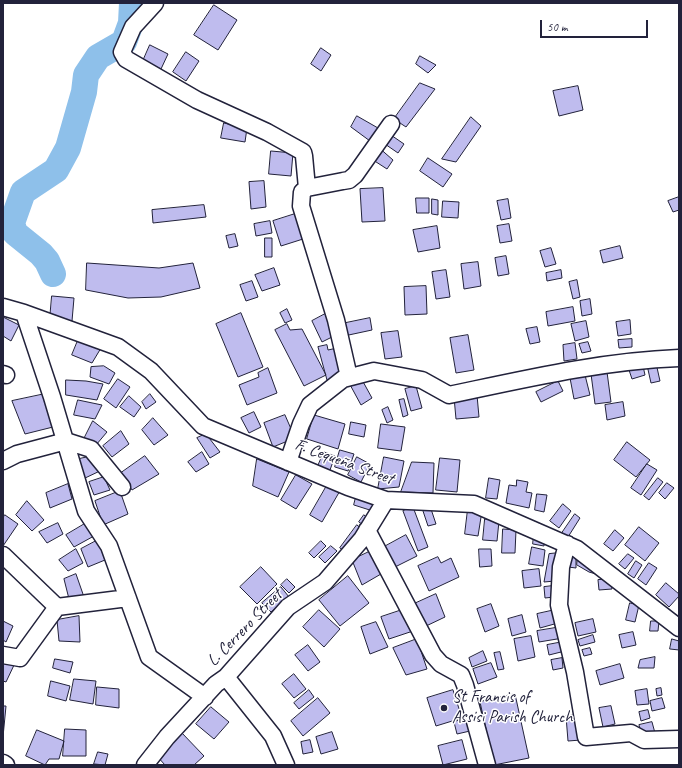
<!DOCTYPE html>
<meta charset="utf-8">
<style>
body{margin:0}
#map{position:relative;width:682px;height:768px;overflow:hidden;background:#fff;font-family:Caveat,sans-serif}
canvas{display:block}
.frame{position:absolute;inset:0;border:4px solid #22223b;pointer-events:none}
.scale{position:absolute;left:540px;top:20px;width:108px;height:18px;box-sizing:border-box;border:2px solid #22223b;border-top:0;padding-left:5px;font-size:12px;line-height:14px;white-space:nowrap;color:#22223b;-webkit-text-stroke:3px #fff;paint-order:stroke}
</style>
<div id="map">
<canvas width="682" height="768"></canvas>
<div class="frame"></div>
<div class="scale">50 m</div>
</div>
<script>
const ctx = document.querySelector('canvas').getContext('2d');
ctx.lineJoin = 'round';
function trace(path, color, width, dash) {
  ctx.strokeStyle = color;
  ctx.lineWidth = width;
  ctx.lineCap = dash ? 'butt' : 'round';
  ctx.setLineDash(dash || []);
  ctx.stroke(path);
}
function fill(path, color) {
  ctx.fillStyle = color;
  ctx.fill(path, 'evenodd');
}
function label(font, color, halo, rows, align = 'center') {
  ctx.font = font + ' Caveat,sans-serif';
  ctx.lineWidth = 3;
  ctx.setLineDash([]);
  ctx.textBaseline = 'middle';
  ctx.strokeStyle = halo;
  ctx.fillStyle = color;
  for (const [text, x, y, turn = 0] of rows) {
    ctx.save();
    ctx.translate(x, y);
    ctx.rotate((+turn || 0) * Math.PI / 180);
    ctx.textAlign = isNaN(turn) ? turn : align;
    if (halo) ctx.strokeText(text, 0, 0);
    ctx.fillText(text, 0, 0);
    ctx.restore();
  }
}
const river = new Path2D(`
 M53 274 47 261 41 254 15 233 12 223 23 192 56 170 68 148 84 92 86 75 98 57 124 42 131 23 132 3`);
const building = new Path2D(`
 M214 5 237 20 218 50 194 35Z
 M150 45 168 54 161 69 143 61Z
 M321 48 331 55 321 71 311 64Z
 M186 52 199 61 186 81 173 72Z
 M420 56 436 65 428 73 416 64Z
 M420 83 435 89 406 127 394 119Z
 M578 86 583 110 559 116 553 91Z
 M357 116 378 128 370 141 351 127Z
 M471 117 481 126 456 162 442 159Z
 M224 123 247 128 245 142 221 138Z
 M388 133 404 144 398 153 382 142Z
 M377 146 393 160 387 169 370 158Z
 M271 151 293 153 291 176 269 174Z
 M428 158 452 174 443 187 420 171Z
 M264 181 266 207 251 209 249 182Z
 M383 188 385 221 362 222 360 189Z
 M679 197V210L673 212 668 201Z
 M416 198H429V213H417Z
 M432 199 438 200V215L432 214Z
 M508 199 511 218 501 220 497 201Z
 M443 201 459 202 458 218 442 217Z
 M204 205 206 217 153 223 152 210Z
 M295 214 303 239 281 246 273 221Z
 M270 221 272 233 256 236 254 224Z
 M509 224 512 241 500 243 497 226Z
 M437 226 440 248 418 252 413 230Z
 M235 234 238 246 229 248 226 236Z
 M265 238H272V257H265Z
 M620 246 623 258 603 263 600 251Z
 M551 248 556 264 545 267 540 251Z
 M506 256 509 274 498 276 495 258Z
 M478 262 481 286 464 289 461 264Z
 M87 263 159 268 193 263 200 288 161 297 128 298 86 290Z
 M274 268 280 285 262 291 255 275Z
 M446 270 450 297 436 299 432 272Z
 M561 270 562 278 547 281 546 273Z
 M577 280 580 297 573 299 569 282Z
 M252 281 258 297 246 301 240 285Z
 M426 286 427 314 405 315 404 287Z
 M52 296 74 298 72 321 50 319Z
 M590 299 592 314 582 316 580 301Z
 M573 307 575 321 548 326 546 312Z
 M287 309 292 320 285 323 280 313Z
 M241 313 263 367 238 377 216 324Z
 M327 313 338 334 322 342 312 321Z
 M3 317 19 325 11 341 3 336Z
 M370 318 372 330 344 336 341 324Z
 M630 320 631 334 618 336 616 322Z
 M586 321 589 337 575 341 571 324Z
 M287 324 290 330 302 329 326 375 304 386 275 330Z
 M537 327 540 342 530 344 526 329Z
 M398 331 402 357 385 359 381 333Z
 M468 335 474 370 456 373 450 338Z
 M79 338 101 348 92 363 72 355Z
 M632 339V347L619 348 618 340Z
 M588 342 591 351 582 353 579 344Z
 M575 343 577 359 564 361 563 345Z
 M327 345 328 350 337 348 345 375 327 380 318 347Z
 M656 363 660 381 651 383 647 365Z
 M104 366 115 373 109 384 90 377 91 367Z
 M643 366 645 375 632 379 629 370Z
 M268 368 277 393 247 405 239 385 259 377 258 373Z
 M607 372 611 402 595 404 591 374Z
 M585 375 590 395 574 399 570 378Z
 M361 378 372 398 361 405 348 381Z
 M118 379 130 387 116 408 104 399Z
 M66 380 86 381 103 384 97 400 66 395Z
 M558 381 563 391 541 402 536 392Z
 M416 386 422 408 411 411 405 389Z
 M45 394 53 427 25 434 12 401Z
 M150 394 156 402 146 409 142 402Z
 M477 395 479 417 456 419 454 397Z
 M129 396 141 407 134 417 120 407Z
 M404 399 408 415 403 417 399 400Z
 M78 400 102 405 95 419 74 415Z
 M623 402 625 416 607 420 605 405Z
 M388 407 393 420 387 423 382 410Z
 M254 412 261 427 249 433 241 418Z
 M285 415 295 438 273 447 264 423Z
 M314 415 345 424 338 449 307 439Z
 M153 418 168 435 154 445 142 430Z
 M93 421 107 432 96 445 84 439Z
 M351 422 366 425 364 437 349 434Z
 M381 424 405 427 401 451 378 448Z
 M121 431 129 444 112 457 103 446Z
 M206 434 220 452 210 458 197 438Z
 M627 442 650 460 636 477 614 460Z
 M340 450 354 454 348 471 335 467Z
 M202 452 209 464 196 472 188 462Z
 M324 452 335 456 330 470 318 466Z
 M93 456 102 470 83 479 79 459Z
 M145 456 159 474 132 490 121 473Z
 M357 457 370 464 361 482 348 475Z
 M384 457 404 461 399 487 378 489Z
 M440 458 460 460 457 492 436 490Z
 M257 459 289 472 278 497 253 486Z
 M412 462 434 463 433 493 401 492Z
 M647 464 657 470 641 495 631 488Z
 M296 475 312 484 296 509 281 500Z
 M104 477 110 490 94 495 89 482Z
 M489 478 500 480 497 499 486 498Z
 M658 478 663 482 649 500 644 496Z
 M517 480 528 482 526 492 532 493 529 508 506 503 509 485 516 486Z
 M329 482 341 489 322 522 310 515Z
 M667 483 674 488 665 499 659 493Z
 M68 484 72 499 50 508 46 493Z
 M120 491 128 514 103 525 95 501Z
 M537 494 547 495 544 512 535 510Z
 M356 497 378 504 376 512 354 505Z
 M27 501 44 520 32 531 16 515Z
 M563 504 571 511 559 528 550 521Z
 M430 506 436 524 428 526 422 508Z
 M413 507 428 547 418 551 403 511Z
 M468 509 482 511 478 536 465 534Z
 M575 514 580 518 568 537 562 533Z
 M5 515 18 524 3 546V518Z
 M364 515 370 520 366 527 359 522Z
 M485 519 499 521 497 541 483 540Z
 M88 522 94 536 74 547 66 535Z
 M58 523 63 534 47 543 39 532Z
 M357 525 364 531 347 553 340 548Z
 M639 527 659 543 645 561 625 545Z
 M503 529 516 530 515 553H502Z
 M615 530 624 538 613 551 604 544Z
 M406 535 417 556 395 567 384 547Z
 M534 535 545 537 544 546 533 544Z
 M98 540 105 560 88 567 81 549Z
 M321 541 326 546 314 558 309 553Z
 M331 546 337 551 325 563 319 557Z
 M532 547 545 550 543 566 529 564Z
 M76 549 83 563 68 571 59 560Z
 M479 549H491L492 566 480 567Z
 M371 551 381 574 362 585 352 560Z
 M559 553 555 581 544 582 549 554Z
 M569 554H576V568L568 567Z
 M628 554 634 558 625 569 619 564Z
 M578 556 598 568 596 574 589 572 577 565Z
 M438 557 441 563 451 558 459 577 429 591 418 566Z
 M636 561 642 565 634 578 628 574Z
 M649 563 657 568 646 585 638 579Z
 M261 567 277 584 257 604 240 587Z
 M539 569 541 586 524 588 522 571Z
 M76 574 84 597 69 599 64 579Z
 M348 576 369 603 340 626 319 600Z
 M287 579 295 587 289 593 281 585Z
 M611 579 612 589 599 590 598 580Z
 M666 583 679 594V596L669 607 656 595Z
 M553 586 554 597 545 598 544 587Z
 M281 587 289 597 271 612 262 603Z
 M436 594 445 617 424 627 414 604Z
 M630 603 639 605 635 622 626 620Z
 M491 604 499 626 485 632 477 609Z
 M405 609 413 631 389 639 381 617Z
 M319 610 340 629 324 647 303 627Z
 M555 610 558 623 540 628 537 614Z
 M522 615 526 632 512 636 508 619Z
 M79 616 80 642 59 641 57 620Z
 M593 619 596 632 578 636 575 623Z
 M3 621 13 626 6 642 3 640Z
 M651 621H659L658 631H650Z
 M376 622 388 647 370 654 361 627Z
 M561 627 563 638 539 642 537 631Z
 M633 632 636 645 622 648 619 635Z
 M593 635 595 642 580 646 578 640Z
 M531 636 535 657 518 661 514 639Z
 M417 639 427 669 406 675 393 648Z
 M672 639 679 641V650L670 649Z
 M563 642 565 651 549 655 547 645Z
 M308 645 320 662 308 671 295 655Z
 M590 648 592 654 584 656 582 650Z
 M483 651 487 661 472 667 469 658Z
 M500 652 504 669 498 670 494 653Z
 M655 657 654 668H638L640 660Z
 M562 658 563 668 553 670 551 660Z
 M55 659 73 662 70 673 53 668Z
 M3 660 15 663 6 682 3 681Z
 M491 663 497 677 478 684 473 669Z
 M620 664 624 678 600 685 596 671Z
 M294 674 306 689 294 698 282 684Z
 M74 679 96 681 93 704 70 700Z
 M51 681 70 686 66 701 48 696Z
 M97 687 119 689V708L96 705Z
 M661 688 662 695 657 696 656 689Z
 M647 689 649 704 637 705 635 691Z
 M309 690 314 697 299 709 294 703Z
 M453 690 462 718 436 726 427 698Z
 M515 694 529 758 494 765 480 702Z
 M318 698 330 713 303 736 291 721Z
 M662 698 665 708 652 711 650 701Z
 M3 706H6L3 737Z
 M611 706 615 724 603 727 599 708Z
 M211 707 229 722 214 739 196 724Z
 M648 710 650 718 641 721 639 712Z
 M580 715 581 740 568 741 566 716Z
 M467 718 470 731 457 734 454 722Z
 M652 722 655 733 642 736 639 725Z
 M65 729 86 730V756H63Z
 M37 730 64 741 59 759H49L45 765 26 756Z
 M181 732 204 756 194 765H165L156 755Z
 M332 732 338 749 321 754 316 737Z
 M310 740 313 752 303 754 301 742Z
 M462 740 467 759 443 765 438 746Z
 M98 752 108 754 105 765 94 764Z`);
const minor = new Path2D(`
 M155 3 133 27 122 52 126 59 197 100 267 132 303 152 304 156 307 188
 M3 307 24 313 118 347 151 371 203 426 348 487 386 500 474 504 577 549 679 628
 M24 313 52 397 86 511 109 546 149 657 205 697
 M3 374 6 375
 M349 377 336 320 301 206 302 192 307 188 343 181 349 180 355 175 391 124
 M3 461 17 454 66 441 91 449 122 487
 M288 462 301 424 310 405 343 379 374 371 422 380 449 395C525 379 601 361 679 358
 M367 530 433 655 441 664 461 675 465 685 487 765
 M567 544 561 567 559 605 575 672 586 737 631 733 644 740 679 739
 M3 555 57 607
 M3 655 20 658 57 607 128 598
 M226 677 273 736 286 765
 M3 763 6 765
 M145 765 167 737 216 684 226 677 288 607 325 582 362 539 386 500`);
const markers = [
 [444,708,4,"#22223b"]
];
const streetNames = [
 ["F. Cequeña Street",344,462,20],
 ["L. Cerrero Street",245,628,-46]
];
const poiNames = [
 ["St Francis of",452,698],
 ["Assisi Parish Church",452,718]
];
trace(river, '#8ec0ea', 26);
fill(building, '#bfbcee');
trace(building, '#22223b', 1);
trace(minor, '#22223b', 19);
trace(minor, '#fff', 16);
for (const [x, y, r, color] of markers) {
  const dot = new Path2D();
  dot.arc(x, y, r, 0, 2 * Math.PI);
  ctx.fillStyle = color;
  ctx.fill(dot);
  trace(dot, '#fff', 1.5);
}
label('17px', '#22223b', '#fff', streetNames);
label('17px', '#22223b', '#fff', poiNames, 'left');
</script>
